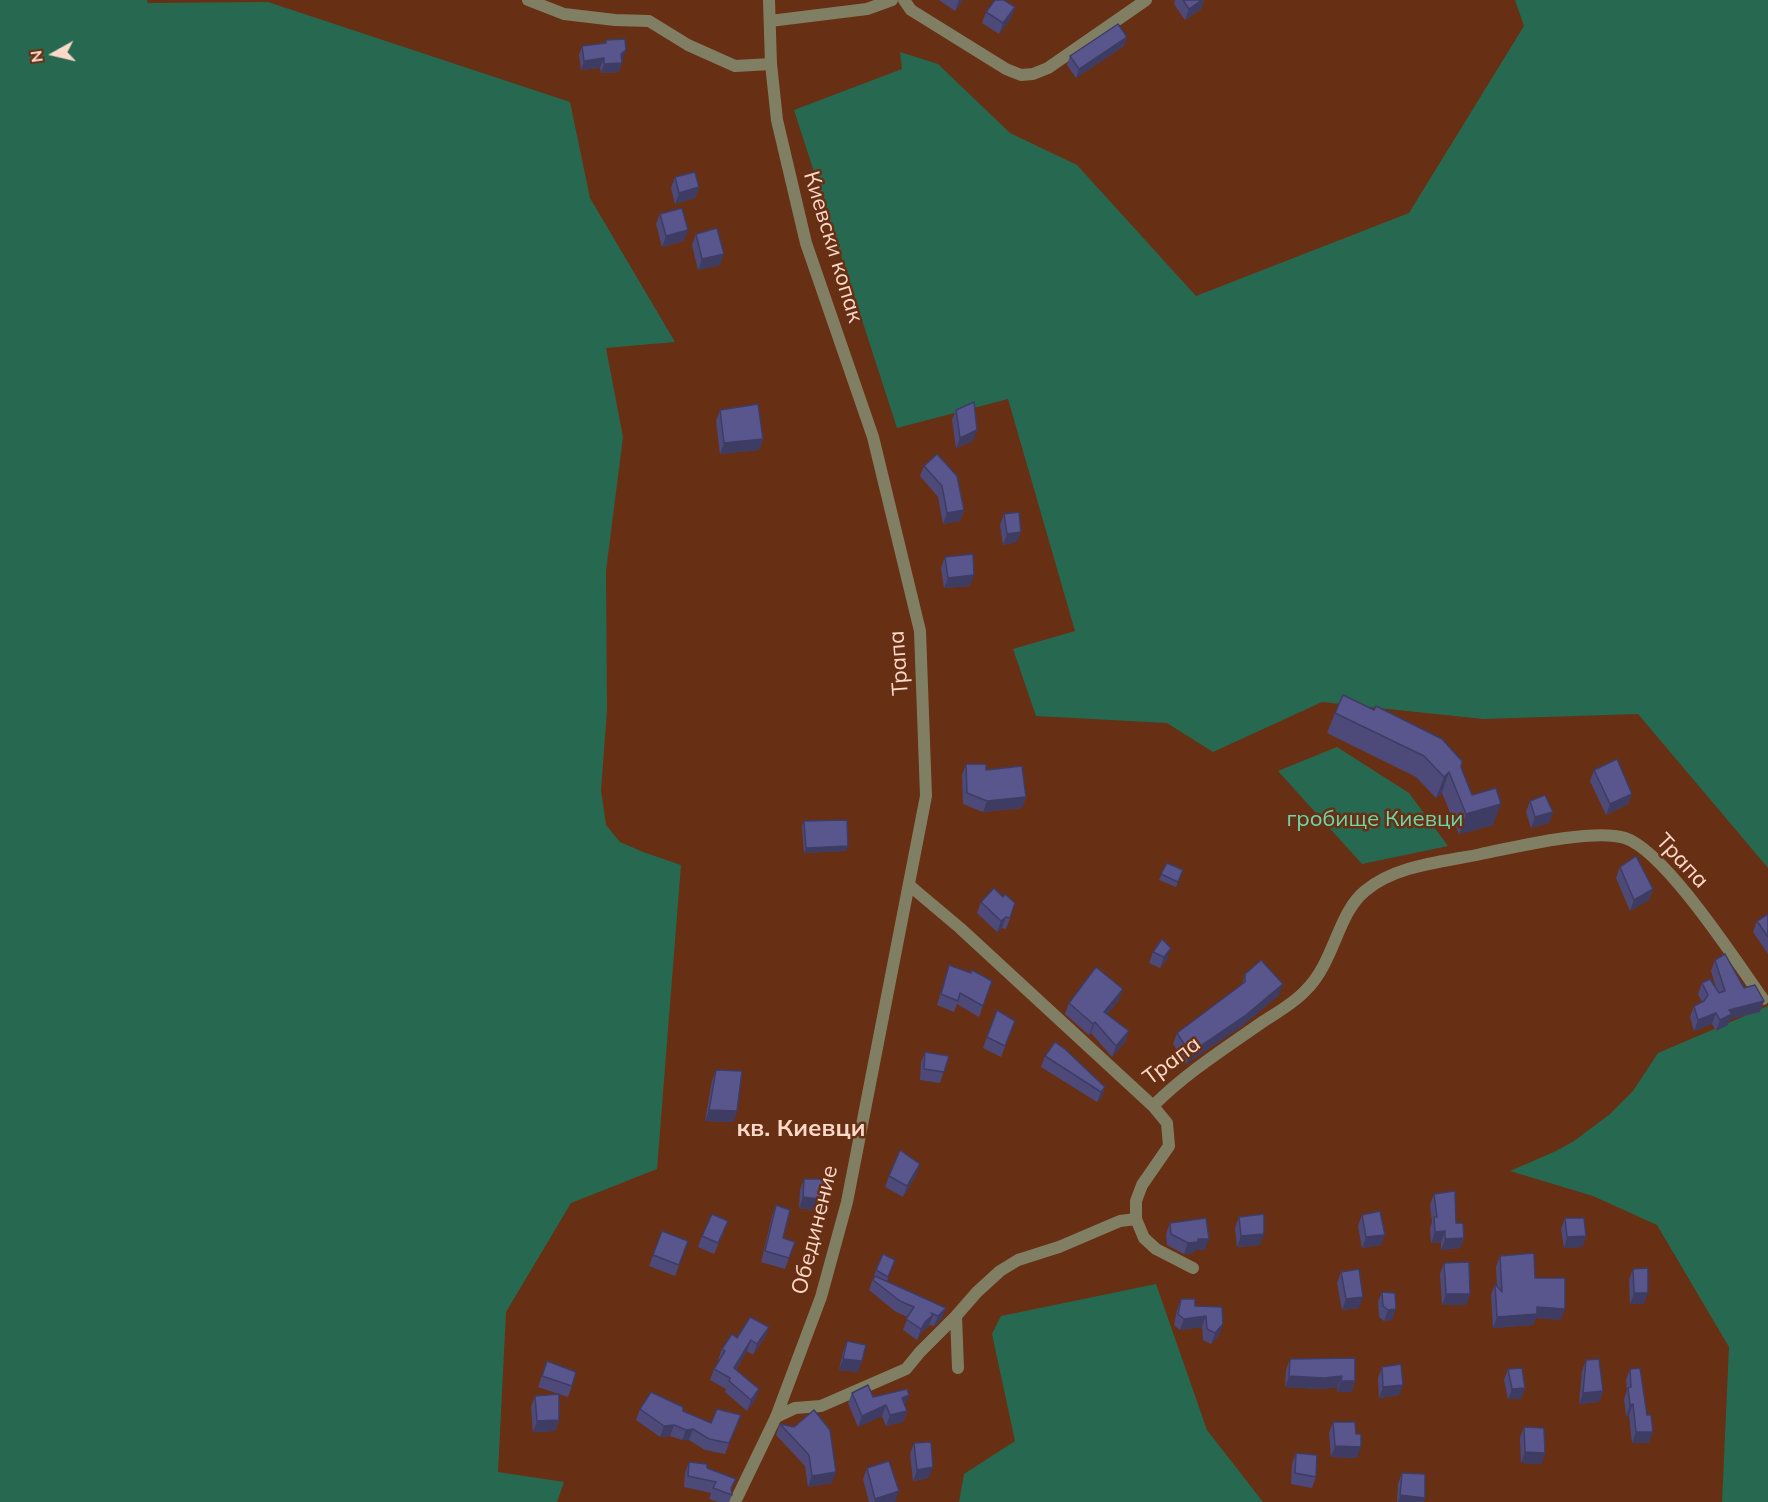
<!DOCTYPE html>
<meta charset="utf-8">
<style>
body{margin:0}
#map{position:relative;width:1768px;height:1502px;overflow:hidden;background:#672f14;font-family:Mulish,sans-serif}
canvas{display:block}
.north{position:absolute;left:24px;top:24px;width:60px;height:60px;-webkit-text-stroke:4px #672f14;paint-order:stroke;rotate:262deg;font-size:16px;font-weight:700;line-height:24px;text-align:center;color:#fdd9ca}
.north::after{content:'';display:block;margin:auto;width:21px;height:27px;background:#fdd9ca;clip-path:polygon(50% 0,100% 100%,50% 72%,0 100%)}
</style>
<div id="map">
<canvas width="1768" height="1502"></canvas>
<div class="north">N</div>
</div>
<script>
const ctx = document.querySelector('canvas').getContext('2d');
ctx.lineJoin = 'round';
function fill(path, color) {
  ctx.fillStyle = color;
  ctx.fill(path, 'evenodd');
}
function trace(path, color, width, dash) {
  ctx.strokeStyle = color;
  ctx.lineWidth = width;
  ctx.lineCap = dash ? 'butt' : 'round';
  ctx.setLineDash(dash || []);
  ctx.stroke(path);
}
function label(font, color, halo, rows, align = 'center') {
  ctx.font = font + ' Mulish,sans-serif';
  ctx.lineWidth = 5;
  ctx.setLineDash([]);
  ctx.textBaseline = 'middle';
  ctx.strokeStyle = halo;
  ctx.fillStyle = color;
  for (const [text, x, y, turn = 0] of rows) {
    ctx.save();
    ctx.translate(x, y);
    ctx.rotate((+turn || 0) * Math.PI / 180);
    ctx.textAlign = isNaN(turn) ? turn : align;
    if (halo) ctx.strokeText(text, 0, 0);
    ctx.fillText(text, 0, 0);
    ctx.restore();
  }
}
const green = new Path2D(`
 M0 0H147L148 3 268 2 570 102 590 198 675 342 606 348 623 437 606 571 607 711 601 790 606 825 620 842 643 852 681 865 657 1169 571 1203 506 1312 498 1472 564 1482 557 1502H0Z
 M1515 0H1768V868L1638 714 1483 719 1322 702 1213 752 1167 723 1036 716 1013 649 1075 631 1008 399 897 428 794 110 902 69 900 52 938 64 1010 133 1077 165 1196 296 1409 213 1524 26Z
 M1337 747 1409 793 1448 846 1362 864 1278 771Z
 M1768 1006V1502H1722L1729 1347 1657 1225 1593 1196 1510 1171 1556 1151 1574 1141 1610 1114 1633 1091 1658 1053Z
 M1156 1284 1207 1430 1263 1502H959L964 1474 1015 1441 992 1334 1001 1316Z`);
const minor = new Path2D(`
 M528 0 564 14 615 20 649 21 688 45 735 66 771 64
 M904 0 911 10 1006 69 1021 75 1033 74 1048 68 1146 0
 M770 21 867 9 892 0
 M909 885 960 928 1153 1106 1167 1123 1169 1146 1142 1185 1136 1201V1219L1144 1238 1156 1249 1193 1268
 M1153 1106C1186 1073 1224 1049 1261 1023 1276 1013 1293 1004 1305 991 1335 962 1337 914 1365 891 1396 865 1443 862 1481 854 1515 847 1594 828 1625 838 1665 851 1736 961 1763 999
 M956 1316 958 1368
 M776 1417 795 1408 821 1406 906 1369 920 1352 956 1316 977 1292 1000 1271 1018 1260 1059 1247 1120 1221 1136 1219`);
const tertiary = new Path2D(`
 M735 1502 776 1417 821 1297 847 1202 926 796 920 631 873 437 806 243 777 120 771 64 769 0`);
const wall = new Path2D(`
 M939 0H963L955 11Z
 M1175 0H1204L1201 9 1185 20 1174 4Z
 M1015 7 1011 18 999 34 982 23 986 12Z
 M606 40 623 59 619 72 601 73 600 68 581 70 579 55 582 46 605 43Z
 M1124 46 1076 78 1067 65 1070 56Z
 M675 177 699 187 695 198 675 204 671 188Z
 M660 214 684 241 662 247 656 224Z
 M696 234 720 265 698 270 692 245Z
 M720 410 763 439 759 450 720 454 716 421Z
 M956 410 973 441 956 448 952 420Z
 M924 466 964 510 960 521 943 524 938 497 920 476Z
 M1004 514 1017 542 1003 545 1000 525Z
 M945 557 970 586 944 588 941 568Z
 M1335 713 1461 767 1472 795 1493 825 1459 834 1442 793 1436 798 1416 777 1327 733Z
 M966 764 986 770 1026 797 1022 808 983 812 963 804 962 775Z
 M1594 770 1632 794 1628 804 1606 815 1590 781Z
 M1530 801 1553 812 1549 823 1531 828 1526 812Z
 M804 821 848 846 846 851 804 853 802 826Z
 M1167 863 1183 870 1176 887 1159 880Z
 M1620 867 1653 889 1649 900 1630 911 1616 878Z
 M981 902 1010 918 1006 929 1002 928 997 932 977 913Z
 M1768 914V954L1753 932 1757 921Z
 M1162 939 1167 959 1160 968 1149 963 1153 952Z
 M1715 960 1744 988 1764 1001 1760 1012 1730 1019 1728 1025 1716 1031 1712 1024 1694 1031 1690 1017 1694 1006 1702 1002 1698 994 1702 983 1717 991 1711 971Z
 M949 965 992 981 979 1017 957 1004 954 1012 937 1005Z
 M1245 974 1279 995 1242 1026 1186 1064 1173 1044 1177 1033 1242 985Z
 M1119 1000 1107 1014 1129 1031 1125 1042 1112 1057 1091 1033 1089 1035 1065 1014 1069 1003Z
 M997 1010 1015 1021 1001 1057 983 1048Z
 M925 1052 949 1056 940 1083 920 1080 921 1063Z
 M1045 1056 1105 1087 1101 1098 1097 1102 1041 1067Z
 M716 1070 737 1111 733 1122 705 1121 712 1081Z
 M916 1175 903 1197 885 1187 889 1176Z
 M804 1179 822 1211 799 1208 800 1190Z
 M1434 1194 1456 1223 1464 1238 1460 1248 1441 1250V1242L1431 1243 1430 1228 1432 1222 1430 1205Z
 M776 1205 783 1238 795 1242 785 1269 761 1262 772 1216Z
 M1362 1215 1381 1245 1362 1248 1358 1226Z
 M1239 1217 1260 1245 1237 1247 1235 1228Z
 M1565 1218 1586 1236 1582 1247 1564 1248 1561 1229Z
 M1170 1223 1205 1250H1195L1194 1253 1184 1254 1167 1245 1166 1234Z
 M662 1231 688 1241 675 1276 649 1266Z
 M724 1232 714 1254 698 1247 702 1236Z
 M1500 1256 1535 1278 1561 1320 1536 1318 1533 1325 1493 1328 1491 1295 1495 1284 1497 1287 1496 1267Z
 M895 1260 887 1281 942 1318 934 1326 930 1325 922 1332 917 1340 903 1330 908 1317 896 1312 869 1290 876 1270Z
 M1444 1263 1470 1294 1466 1305H1442L1440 1274Z
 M1633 1269 1644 1304H1630L1629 1280Z
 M1341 1272 1359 1308 1342 1310 1337 1283Z
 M1382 1292 1392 1320 1384 1321 1379 1317 1378 1302Z
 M1181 1299 1195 1306 1222 1307 1219 1335 1211 1344 1203 1340 1202 1327 1180 1330 1174 1325 1177 1310Z
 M769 1327 765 1337 753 1355 747 1351 736 1370 759 1389 755 1400 747 1411 725 1392 726 1389 710 1380 714 1369 719 1360H718L722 1349Z
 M847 1341 858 1372 839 1370 843 1352Z
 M1355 1358 1352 1392H1337L1338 1387 1321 1389 1285 1387 1286 1370 1290 1359Z
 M1586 1360 1603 1391 1599 1402 1579 1404 1582 1371Z
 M547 1361 572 1386 568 1397 559 1394V1420L555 1431 533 1432 531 1407 535 1396 559 1394 538 1387Z
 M1382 1367 1403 1385 1399 1395 1379 1398 1378 1378Z
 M1508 1369 1525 1388 1521 1399H1508L1504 1380Z
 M1630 1369 1649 1443H1632L1629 1415 1626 1416 1624 1399 1627 1390 1626 1380Z
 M852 1393 873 1397 905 1406 907 1411 903 1422 886 1426 882 1416 858 1427 848 1403Z
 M640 1409 683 1411 711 1423 741 1415 725 1454 705 1450 689 1440H682L670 1436 660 1437 636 1420Z
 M1333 1422 1357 1458 1331 1457 1329 1433Z
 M780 1424 794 1427 832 1483 808 1487 805 1466 776 1435Z
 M1524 1427 1545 1453 1541 1464 1521 1463 1520 1438Z
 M914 1443 929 1478 913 1481 910 1454Z
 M1296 1453 1316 1477 1312 1488 1291 1484 1292 1464Z
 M689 1462 707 1468 732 1495 729 1502H718L709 1499 711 1493 684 1487 685 1473Z
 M867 1468 895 1502H869L863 1479Z
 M1402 1473 1425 1498 1423 1502H1397L1398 1484Z`);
const shadedWall = new Path2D(`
 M959 0H963L955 11Z
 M1202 0H1204L1201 9 1185 20 1189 9Z
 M1015 7 1011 18 999 34 1003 23Z
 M1127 37 1124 46 1076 78 1079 69Z
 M626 50 623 59 618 63 621 54Z
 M604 58 600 68 581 70 584 61Z
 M622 63 619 72 601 73 604 64Z
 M699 187 695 198 675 204 679 193Z
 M688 230 684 241 662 247 666 236Z
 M724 254 720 265 698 270 702 259Z
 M977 430 973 441 956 448 960 438Z
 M763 439 759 450 720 454 724 443Z
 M964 510 960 521 943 524 947 513Z
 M1021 532 1017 542 1003 545 1007 534Z
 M974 575 970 586 944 588 948 578Z
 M1449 772 1442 793 1436 798 1444 777Z
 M1632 794 1628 804 1606 815 1610 804Z
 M1026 797 1022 808 983 812 987 801Z
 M1501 804 1493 825 1459 834 1466 814Z
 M1553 812 1549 823 1531 828 1535 817Z
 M848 846 846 851 804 853 806 848Z
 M1653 889 1649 900 1630 911 1634 900Z
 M1006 917 1002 928 997 932 1001 921Z
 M1171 948 1167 959 1160 968 1164 957Z
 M1283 984 1279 995 1242 1026 1186 1064 1190 1053Z
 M1123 989 1119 1000 1100 1022 1104 1012Z
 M1764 1001 1760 1012 1730 1019 1728 1025 1716 1031 1720 1020 1729 1010Z
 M1716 1013 1712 1024 1694 1031 1698 1020Z
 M1095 1022 1091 1033 1089 1035 1093 1024Z
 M1129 1031 1125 1042 1112 1057 1116 1046Z
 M1105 1087 1101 1098 1097 1102 1101 1092Z
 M709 1110 737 1111 733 1122 705 1121Z
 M920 1164 916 1175 903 1197 907 1186Z
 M803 1197 826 1200 822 1211 799 1208Z
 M1445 1231 1441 1242 1431 1243 1435 1232Z
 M1264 1234 1260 1245 1237 1247 1241 1236Z
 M1385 1235 1381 1245 1362 1248 1366 1237Z
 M1586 1236 1582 1247 1564 1248 1567 1237Z
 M1464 1238 1460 1248 1441 1250 1445 1239Z
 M1198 1239H1209L1205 1250H1195L1194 1253 1184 1254 1188 1243Z
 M1634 1293H1648L1644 1304H1630Z
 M1446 1294H1470L1466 1305H1442Z
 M1363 1297 1359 1308 1342 1310 1346 1299Z
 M1537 1307 1565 1309 1561 1320 1536 1318 1533 1325 1493 1328 1497 1317Z
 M946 1308 942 1318 934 1326 938 1316Z
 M1396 1309 1392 1320 1384 1321 1388 1310Z
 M933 1315 929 1326 922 1332 917 1340 921 1329 926 1321Z
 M1206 1316 1202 1327 1180 1330 1184 1319Z
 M1223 1324 1219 1335 1211 1344 1215 1333Z
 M769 1327 765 1337 753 1355 757 1344Z
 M751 1340 747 1351 730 1379 734 1368Z
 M843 1359 862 1361 858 1372 839 1370Z
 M1289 1376H1342L1338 1387 1321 1389 1285 1387Z
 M1341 1381H1355L1352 1392H1337Z
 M1403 1385 1399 1395 1379 1398 1383 1387Z
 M1525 1388 1521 1399H1508L1512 1389Z
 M759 1389 755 1400 747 1411 751 1400Z
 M1603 1391 1599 1402 1579 1404 1583 1393Z
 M909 1395 905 1406 902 1398Z
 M1633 1404 1629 1415 1626 1416 1630 1405Z
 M886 1405 882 1416 858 1427 862 1416Z
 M907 1411 903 1422 886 1426 890 1415Z
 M741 1415 737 1426 725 1454 729 1443Z
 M559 1420 555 1431 533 1432 537 1421Z
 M674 1425 670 1436 660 1437 664 1426Z
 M693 1429 689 1440H682L686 1430Z
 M1636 1432H1653L1649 1443H1632Z
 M1335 1446 1361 1447 1357 1458 1331 1457Z
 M1525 1452 1545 1453 1541 1464 1521 1463Z
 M933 1467 929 1478 913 1481 917 1470Z
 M836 1472 832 1483 808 1487 812 1476Z
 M899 1491 895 1502H874L875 1499Z
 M1400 1495 1425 1498 1423 1502H1398Z`);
const building = new Path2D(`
 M995 0H1004L1015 7 1003 23 986 12Z
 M1183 0H1202L1189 9Z
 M1118 24 1127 37 1079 69 1070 56Z
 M625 39 626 50 621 54 622 63 604 64V58L584 61 582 46 606 43V40Z
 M695 172 699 187 679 193 675 177Z
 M682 208 688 230 666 236 660 214Z
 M717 228 724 254 702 259 696 234Z
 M974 402 977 430 960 438 956 410Z
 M758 404 763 439 724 443 720 410Z
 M937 454 957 476 964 510 947 513 942 486 924 466Z
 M1019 512 1021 532 1007 534 1004 514Z
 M973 554 974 575 948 578 945 557Z
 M1343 695 1374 710 1376 706 1442 739 1462 761 1461 767 1472 795 1496 788 1501 804 1466 814 1449 772 1444 777 1424 756 1335 713Z
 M1617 759 1632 794 1610 804 1594 770Z
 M966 764H986V770L1022 766 1026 797 987 801 967 793Z
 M1545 795 1553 812 1535 817 1530 801Z
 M847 820 848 846 806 848 804 821Z
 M1636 856 1653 889 1634 900 1620 867Z
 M1167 863 1183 870 1178 882 1161 874Z
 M994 888 1003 897 1005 894 1015 903 1010 918 1006 917 1001 921 981 902Z
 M1768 914V937L1757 921Z
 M1162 939 1171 948 1164 957 1153 952Z
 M1725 954 1744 988 1755 985 1764 1001 1729 1010 1732 1014 1720 1020 1716 1013 1698 1020 1694 1006 1704 1001 1708 995 1702 983 1710 979 1719 993 1725 991 1715 960Z
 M1261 960 1283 984 1246 1015 1190 1053 1177 1033 1245 982V974Z
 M949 965 971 973 972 970 992 981 983 1006 960 993 958 1001 941 994Z
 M1096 967 1123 989 1104 1012 1129 1031 1116 1046 1095 1022 1093 1024 1069 1003Z
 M997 1010 1015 1021 1005 1046 987 1037Z
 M1055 1042 1065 1049 1105 1087 1101 1092 1045 1056Z
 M925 1052 949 1056 944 1072 924 1069Z
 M716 1070 742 1071 737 1111 709 1110Z
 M900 1150 920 1164 907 1186 889 1176Z
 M804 1179H829L826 1200 803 1197Z
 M1455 1191 1456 1223H1463L1464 1238 1445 1239V1231L1435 1232 1434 1217H1437L1434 1194Z
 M776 1205 790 1210 783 1238 795 1242 789 1258 765 1251Z
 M1380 1211 1385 1235 1366 1237 1362 1215Z
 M712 1214 728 1221 718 1243 702 1236Z
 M1264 1214V1234L1241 1236 1239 1217Z
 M1206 1218 1209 1239H1198V1242L1188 1243 1171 1234 1170 1223Z
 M1565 1218H1584L1586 1236 1567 1237Z
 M662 1231 688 1241 679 1265 653 1255Z
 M1534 1253 1535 1278H1565V1309L1537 1307V1314L1497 1317 1495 1284 1502 1292 1500 1256Z
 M883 1254 895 1260 888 1277 876 1270Z
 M1469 1262 1470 1294H1446L1444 1263Z
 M1648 1268V1293H1634L1633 1269Z
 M1359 1269 1363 1297 1346 1299 1341 1272Z
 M875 1276 946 1308 938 1316 931 1313 933 1315 926 1321 921 1329 906 1319 914 1307 900 1301 873 1280Z
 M1382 1292 1395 1293 1396 1309 1388 1310 1383 1306Z
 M1181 1299H1195V1306L1222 1307 1223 1324 1215 1333 1207 1329 1206 1316 1184 1319 1178 1314Z
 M750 1317 769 1327 757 1344 751 1340 734 1368 759 1389 751 1400 729 1381 730 1378 714 1369 725 1351 722 1349 732 1334 737 1338Z
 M847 1341 866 1345 862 1361 843 1359Z
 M1355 1358V1381H1341L1342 1376 1324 1378 1289 1376 1290 1359Z
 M1599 1359 1603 1391 1583 1393 1586 1360Z
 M547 1361 576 1372 572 1386 542 1376Z
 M1401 1364 1403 1385 1383 1387 1382 1367Z
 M1522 1368 1525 1388 1512 1389 1508 1369Z
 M1640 1368 1647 1415H1651L1653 1432H1636L1633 1404 1630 1405 1628 1388 1631 1387 1630 1369Z
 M868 1385 873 1397 907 1389 909 1395 902 1398 907 1411 890 1415 886 1405 862 1416 852 1393Z
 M651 1392 683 1407V1411L711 1423 717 1409 741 1415 729 1443 709 1439 693 1429 686 1430 674 1425 664 1426 640 1409Z
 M559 1394V1420L537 1421 535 1396Z
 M814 1410 830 1430 836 1472 812 1476 809 1455 780 1424 794 1427Z
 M1333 1422H1355L1356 1434H1361V1447L1335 1446Z
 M1524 1427 1544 1428 1545 1453 1525 1452Z
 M931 1442 933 1467 917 1470 914 1443Z
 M1296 1453 1317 1455 1316 1477 1295 1473Z
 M889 1461 899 1491 875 1499 867 1468Z
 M689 1462 707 1464V1468L736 1479 731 1488 732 1495 713 1488 716 1482 688 1476Z
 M1402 1473 1425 1474V1498L1400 1495Z`);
const streetNames = [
 ["Киевски копак",833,247,73],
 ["Трапа",899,663,-94],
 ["Трапа",1682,861,47],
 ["Трапа",1172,1061,-37],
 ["Обединение",815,1230,-76]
];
const parkNames = [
 ["гробище Киевци",1375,819]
];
const neighbourhoodNames = [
 ["кв. Киевци",801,1129]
];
fill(green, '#276950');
trace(minor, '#817f63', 12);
trace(tertiary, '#817f63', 12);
fill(wall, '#4d4a7a');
fill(shadedWall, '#3e3c63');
fill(building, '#59568e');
trace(building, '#3e3c63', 1.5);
label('22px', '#fdd9ca', '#672f14', streetNames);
label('22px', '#6dd7ac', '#672f14', parkNames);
label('bold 24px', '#fdd9ca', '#672f14', neighbourhoodNames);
</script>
